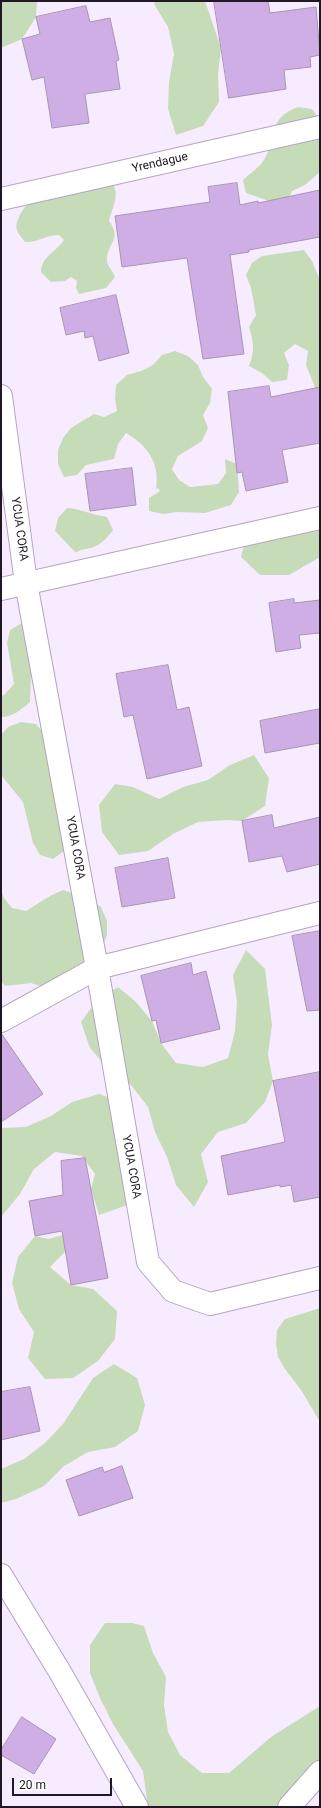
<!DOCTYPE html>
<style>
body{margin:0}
#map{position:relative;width:321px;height:1808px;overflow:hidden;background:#f7ecff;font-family:Roboto,sans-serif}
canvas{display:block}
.frame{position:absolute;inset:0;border:2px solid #201925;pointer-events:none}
.scale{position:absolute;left:12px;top:1778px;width:100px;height:18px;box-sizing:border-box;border:2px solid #201925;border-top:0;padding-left:5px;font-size:12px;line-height:14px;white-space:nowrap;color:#201925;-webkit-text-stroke:3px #fefefe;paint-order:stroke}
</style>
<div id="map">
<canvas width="321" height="1808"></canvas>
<div class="frame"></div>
<div class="scale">20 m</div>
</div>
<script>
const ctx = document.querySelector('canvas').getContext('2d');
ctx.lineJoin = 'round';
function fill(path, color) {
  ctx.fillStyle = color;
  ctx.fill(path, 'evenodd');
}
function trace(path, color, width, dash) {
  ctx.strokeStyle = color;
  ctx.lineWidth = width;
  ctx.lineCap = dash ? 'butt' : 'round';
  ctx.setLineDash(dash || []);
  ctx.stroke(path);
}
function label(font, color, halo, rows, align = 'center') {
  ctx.font = font + ' Roboto,sans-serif';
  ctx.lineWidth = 3.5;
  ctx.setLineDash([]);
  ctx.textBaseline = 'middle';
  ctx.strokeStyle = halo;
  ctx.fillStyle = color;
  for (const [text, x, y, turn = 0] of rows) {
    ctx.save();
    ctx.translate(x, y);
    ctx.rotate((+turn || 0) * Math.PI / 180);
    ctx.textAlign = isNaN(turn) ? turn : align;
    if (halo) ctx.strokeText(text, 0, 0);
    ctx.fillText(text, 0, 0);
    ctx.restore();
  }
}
const green = new Path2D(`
 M1 1H37L36 17 22 39 1 48Z
 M155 1H205L221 48 218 74 219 102 203 126 176 135 168 109 169 82 174 54 168 27 154 4Z
 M298 107 312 109 320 120V172L305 185 292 191 286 204 272 202 246 193 243 180C249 174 260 167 264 160 277 138 266 119 298 107Z
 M110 181C122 193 112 207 109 221 123 240 107 242 107 260 107 267 113 270 115 277L106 288 79 294 76 288 77 281 71 277 65 281 51 282 41 272C41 257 56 252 64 240L59 235C46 235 37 243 25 242 22 238 18 234 17 230 14 221 24 207 31 200Z
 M304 250 312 261 320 280V392L316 390 306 365 308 351 295 344 284 353 289 365 287 380 272 382 262 373 249 366C255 351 254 343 249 327L256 315 251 288 246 275 252 263 262 256Z
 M175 351 188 356 198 365 203 377 212 389 210 403 203 415 208 428 202 441 178 456 172 469 179 480 190 487 218 484 226 473 225 459 237 464 239 492 231 505 205 513 177 512 163 514 149 511V498L160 491 158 488 156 489C160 463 148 446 126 433L118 444 114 459 86 465 77 475 64 477 58 464V450L63 438 71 428 94 414 104 417 117 411 115 398 116 385 127 375 141 371 153 365 162 355Z
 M67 508C82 509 92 515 107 517L113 530C107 538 101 545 91 548 86 549 80 549 76 553L55 531 58 518Z
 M320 515V557L289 575H260L241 557 248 528Z
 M22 623 35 661 31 674 30 702C22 709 13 717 1 717V696L4 695 14 684 7 643 10 630Z
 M21 722 36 724 45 735 68 838 64 851 53 859 40 855 33 843 23 802 1 775V735L8 727Z
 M254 755 269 778 265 806 242 821 227 820 198 822 173 834 148 851 119 855 102 832 99 805 115 784 133 787 159 799 183 787 208 780 230 765Z
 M1 890 4 898 12 908 26 911 50 896 63 890 90 899 101 907 107 921V935L102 948 94 959 43 987 31 983 5 986 1 981Z
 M246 950 265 969 272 1025 268 1054 273 1081 265 1102 246 1123 218 1132 201 1154 208 1182 194 1207 176 1185 167 1157 155 1132 148 1107 131 1085 109 1070 90 1048 81 1022 96 1001 118 987 135 1001 152 1021 161 1043 176 1063 203 1067 228 1058 235 1031 237 1002 233 975Z
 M99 1094 125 1103 131 1128 141 1157 145 1184 125 1206 99 1215 91 1189 95 1174 82 1156 55 1152 34 1169 20 1194 1 1217V1128L26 1127 51 1116 72 1102Z
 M73 1232 70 1247 50 1267 71 1285 93 1289 117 1311 115 1339 98 1361 73 1378 45 1379 28 1358 34 1332 19 1309 12 1283 18 1257 35 1236 49 1239Z
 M320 1308V1422L301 1390 285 1369 278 1357 276 1344 277 1330 285 1319Z
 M114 1364 137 1378 145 1405 138 1431 115 1447 88 1452 64 1466 44 1486 16 1499 1 1503V1469L24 1459 45 1443 63 1424 93 1378Z
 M105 1623H132L144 1626 153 1653 166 1677 164 1705 168 1732 180 1755 202 1773H229L271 1737 320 1706V1779L280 1807H146L147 1800 143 1771 113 1724 100 1698 90 1673V1645Z`);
const building = new Path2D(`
 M214 1H268L270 13 316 7 320 55 310 57 311 67 284 70 286 89 229 98Z
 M86 6 90 22 110 18 119 60 116 61 120 89 85 94 89 123 52 128 44 77 32 80 22 39 40 34 36 17Z
 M237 183 240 205 258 201V203L320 190V237L249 250V252L230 255 244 354 203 359 187 258 122 267 115 216 210 202 208 187Z
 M116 295 129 353 99 361 93 336 85 338 84 331 66 335 60 308Z
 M269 386 271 397 320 387V443L282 450 288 482 246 491 242 472 237 473 228 392Z
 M132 468 136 505 90 511 85 474Z
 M294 599V603L320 600V633L299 635 301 648 276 652 269 603Z
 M168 665 177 710 189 707 202 766 147 779 133 715 124 717 116 674Z
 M320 709V743L265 753 260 721Z
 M272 815 274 828 320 817V864L287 872 282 856 249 862 242 821Z
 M168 858 175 898 122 907 115 868Z
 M320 931V1010L307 1011 292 936Z
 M191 963 193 975 206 971 220 1029 161 1043 156 1020 152 1021 141 976Z
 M1 1033 43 1094 1 1122Z
 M320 1072V1197L294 1202 291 1185 280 1187V1185L228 1195 221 1156 285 1142 273 1081Z
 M85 1158 108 1278 71 1285 62 1231 35 1236 29 1201 63 1195 61 1161Z
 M30 1387 40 1431 1 1440V1392Z
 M122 1466 133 1498 79 1516 66 1480 102 1467 104 1472Z
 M22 1717 56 1739 34 1774 1 1755V1750Z`);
const minor = new Path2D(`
 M1 199 320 127
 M1 396 26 583 97 968 148 1262 173 1291 210 1304 320 1278
 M1 589 320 518
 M1 1021 97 968 320 913
 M1 1575 60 1672 137 1807`);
const tertiary = new Path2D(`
 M289 1807 320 1772`);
const streetNames = [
 ["Yrendague",160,163,-13],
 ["YCUA CORA",19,529,82],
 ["YCUA CORA",75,848,80],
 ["YCUA CORA",131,1167,80]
];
fill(green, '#c6dcb8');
fill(building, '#cfade5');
trace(building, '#a795b2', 1);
trace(minor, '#b5a3c1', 24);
trace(tertiary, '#b5a3c1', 24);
trace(minor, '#fff', 22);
trace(tertiary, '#fff', 22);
label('12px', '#201925', '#fefefe', streetNames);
</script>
